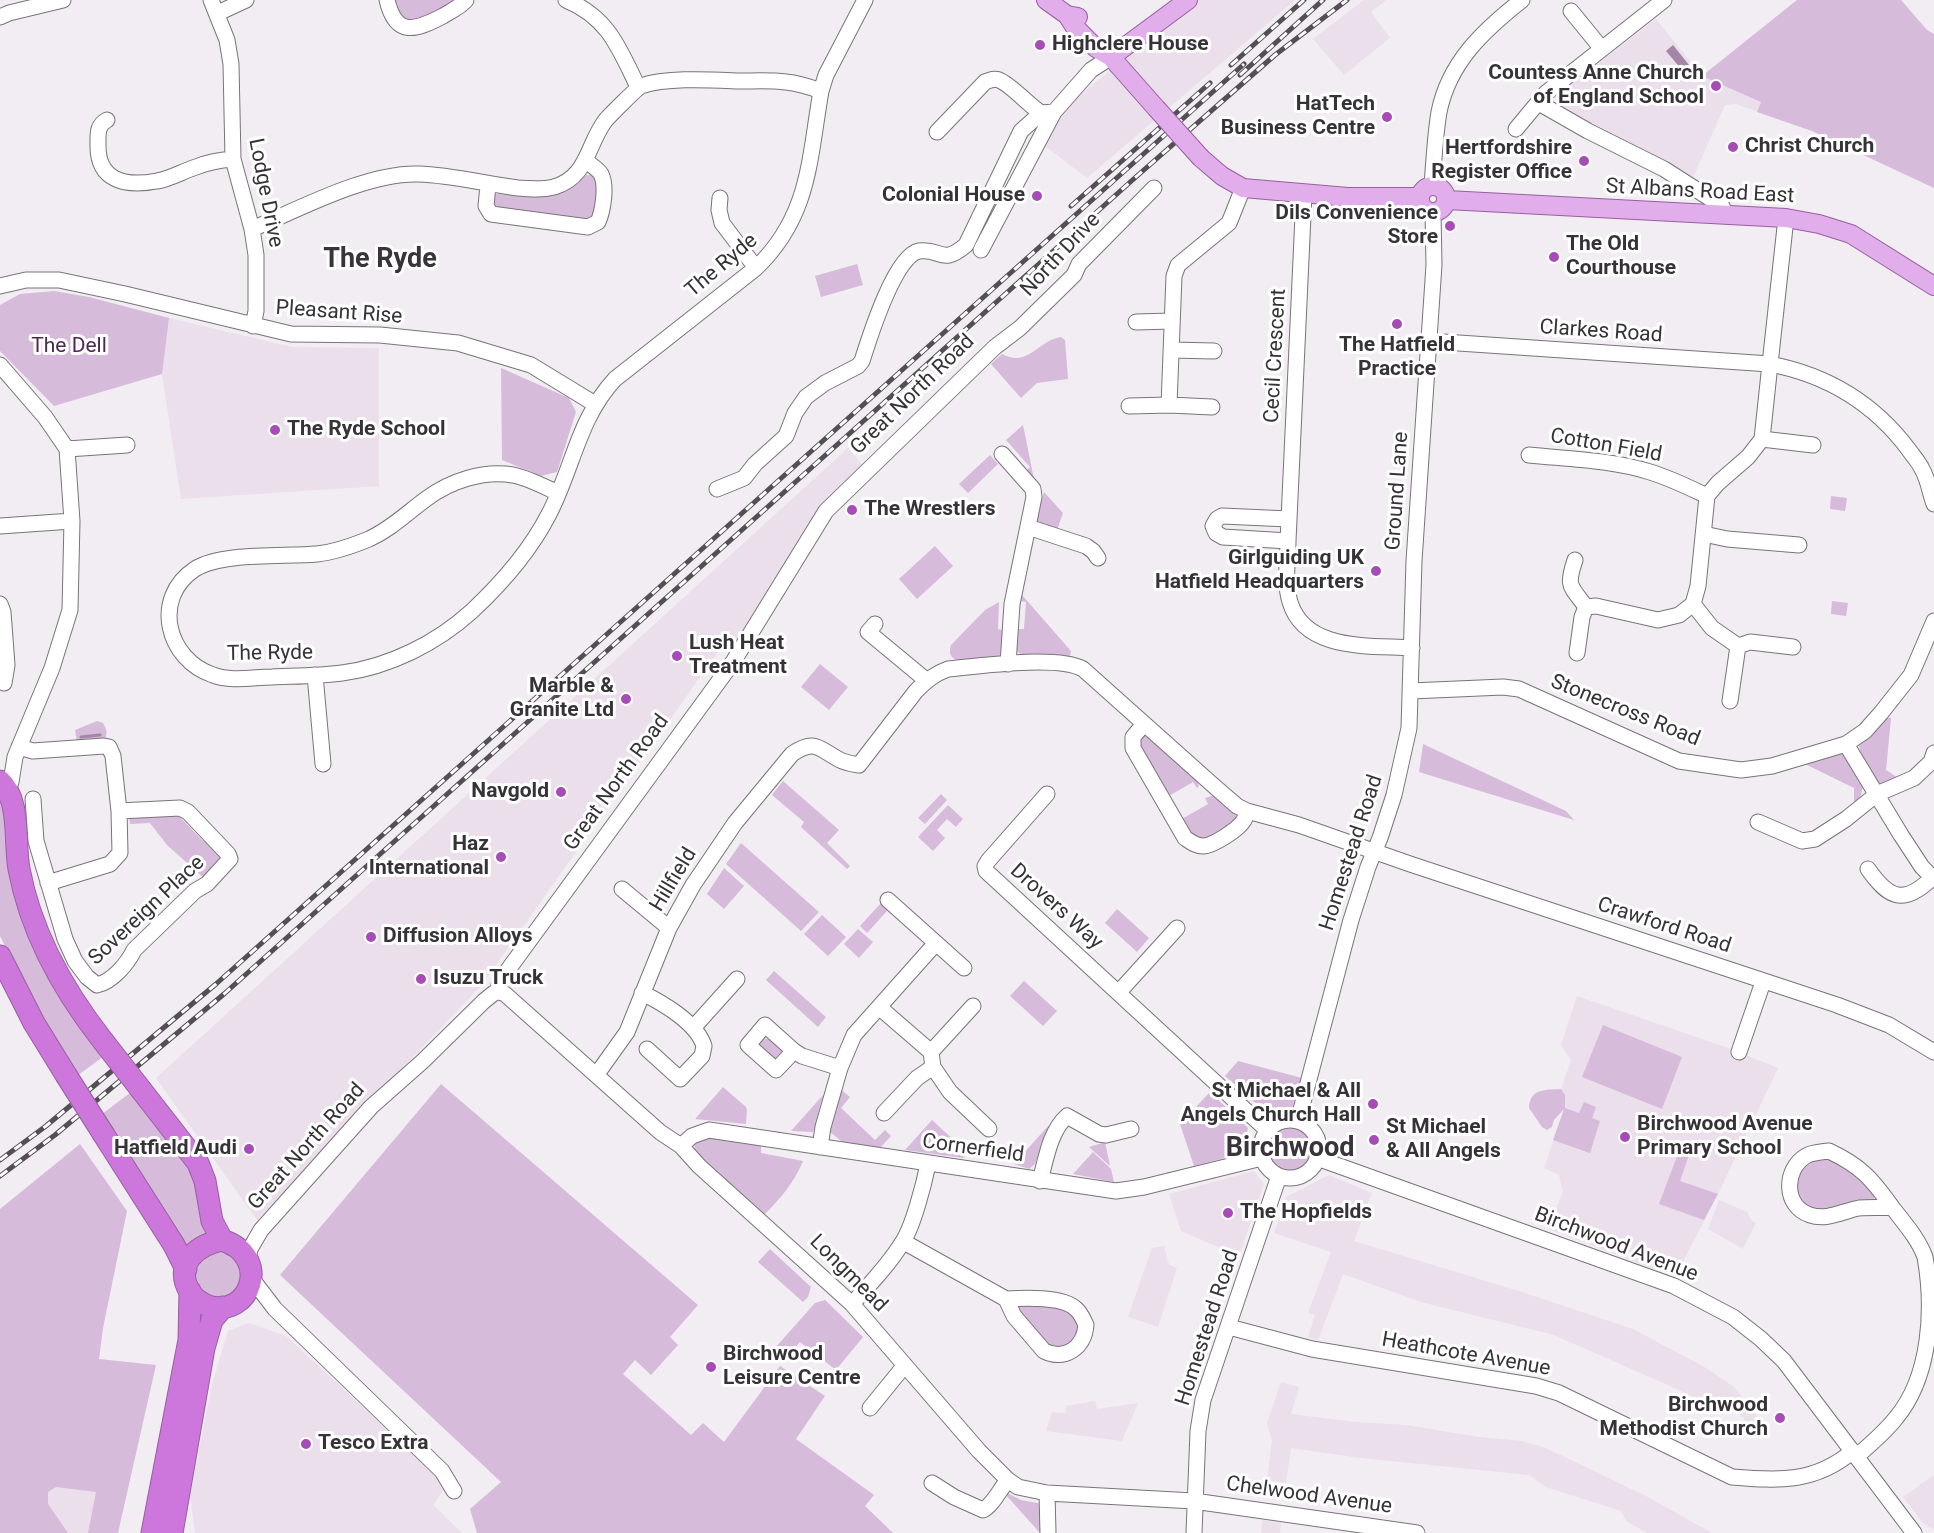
<!DOCTYPE html>
<style>
body{margin:0}
canvas{display:block;background:#f2ecf3}
</style>
<canvas width="1934" height="1533"></canvas>
<script>
const ctx = document.querySelector('canvas').getContext('2d');
ctx.lineJoin = 'round';
function fill(path, color) {
  ctx.fillStyle = color;
  ctx.fill(path, 'evenodd');
}
function trace(path, color, width, dash) {
  ctx.strokeStyle = color;
  ctx.lineWidth = width;
  ctx.lineCap = dash ? 'butt' : 'round';
  ctx.setLineDash(dash || []);
  ctx.stroke(path);
}
function label(font, color, halo, rows, align = 'center') {
  ctx.font = font + ' Roboto,sans-serif';
  ctx.lineWidth = 6;
  ctx.setLineDash([]);
  ctx.textBaseline = 'middle';
  ctx.strokeStyle = halo;
  ctx.fillStyle = color;
  for (const [text, x, y, turn = 0] of rows) {
    ctx.save();
    ctx.translate(x, y);
    ctx.rotate((+turn || 0) * Math.PI / 180);
    ctx.textAlign = isNaN(turn) ? turn : align;
    if (halo) ctx.strokeText(text, 0, 0);
    ctx.fillText(text, 0, 0);
    ctx.restore();
  }
}
const built = new Path2D(`
 M1197 0H1295L1087 178 1045 146 1069 104Z
 M1364 0H1386L1371 12 1390 38 1344 75 1313 39Z
 M1797 0H1901L1927 30 1812 131 1736 104 1725 105 1692 180 1658 157 1556 104V96L1656 19 1702 76Z
 M169 318 292 347 379 348V486L181 499 162 374Z
 M848 448 864 467 806 530 734 644 720 649 481 986 257 1220 156 1078Z
 M1577 996 1731 1049 1778 1068 1718 1194 1675 1277 1549 1229 1563 1191 1559 1175 1544 1168 1565 1108V1095L1561 1089 1571 1060 1561 1045Z
 M1254 1171 1264 1184 1239 1256 1181 1231 1169 1194Z
 M1329 1175 1372 1193 1354 1241 1522 1292 1633 1329 1706 1368 1734 1387 1759 1419 1758 1436 1742 1433 1744 1418 1715 1398 1711 1408 1688 1394 1554 1335 1421 1302 1343 1274 1318 1340 1308 1337 1315 1315 1308 1313 1331 1252 1274 1233 1286 1197Z
 M1719 1200 1747 1212 1752 1221 1756 1223 1743 1249 1708 1229Z
 M1164 1246 1169 1265 1177 1268 1158 1327 1128 1317 1152 1248Z
 M249 1323 286 1336 433 1472 444 1489 433 1505 462 1533H195L190 1495 212 1384 228 1331Z
 M1281 1382 1299 1387 1291 1414 1355 1422 1406 1425 1479 1437 1522 1441 1546 1448 1646 1496 1712 1533H1647L1626 1521 1621 1511 1546 1487 1529 1475 1361 1458 1291 1448 1286 1483 1267 1480 1272 1441 1267 1423Z
 M1095 1401 1097 1409 1138 1403 1122 1441 1046 1431 1052 1412 1066 1413V1406Z
 M1934 1475V1530L1923 1523 1903 1497Z
 M50 1477 103 1485 95 1533H57L41 1512Z
 M1262 1520 1281 1523 1280 1533H1261Z`);
const green = new Path2D(`
 M392 0H462C446 8 416 31 399 13 396 10 394 4 392 0Z
 M1797 0H1901L1927 30 1934 34V188L1812 131 1757 112 1761 102 1702 76Z
 M586 175H592L597 178 598 210 592 221 492 208 495 194C531 195 558 206 586 175Z
 M857 264 863 285 821 297 815 276Z
 M54 291 89 297 169 318 162 374 54 406 0 351V305L20 294Z
 M1061 337 1065 340 1068 379 1037 383 1021 398 991 364 1002 354C1028 368 1037 341 1061 337Z
 M501 368 569 398 576 412 557 472 541 476 502 460Z
 M1023 425 1035 484 1025 472 1030 467 1006 440Z
 M990 455 998 464 968 493 959 484Z
 M1044 492 1063 513 1056 533 1035 527Z
 M1831 496 1847 498 1845 511 1830 509Z
 M935 546 953 566 917 599 899 579Z
 M1018 594 1022 595 1071 651 1070 656H1024L1016 651V632L1019 629H1024L1026 602 1020 601Z
 M1832 601 1848 603 1846 616 1831 614Z
 M999 602 998 629 1006 631 1001 654 997 658C983 659 943 670 951 645L985 610Z
 M820 664 848 687 829 710 801 687Z
 M1885 717 1891 718 1886 770 1900 779 1881 787C1869 777 1861 760 1859 745Z
 M97 721 103 723C107 730 108 734 104 741L77 742 75 730Z
 M1141 734 1145 735 1197 780 1199 786 1197 788 1193 782 1167 797 1134 743Z
 M1423 744 1566 811 1574 820 1419 772Z
 M1839 753 1846 756 1863 785 1860 800 1854 806V788L1805 764Z
 M783 781 839 830 827 843 850 866 847 869 801 827 804 822 772 795Z
 M0 791 6 803 7 843 104 1056 77 1076 22 980 0 936Z
 M941 794 947 800 925 824 918 818Z
 M1212 796 1217 797 1240 817 1209 842 1193 841 1180 820 1208 804 1205 798Z
 M948 805 963 819 956 827 947 819 937 830 945 838 933 851 918 837Z
 M181 814V818L202 840 210 842 225 857 205 879 167 845 150 823 130 824 129 815Z
 M741 843 819 912 801 931 726 864Z
 M724 868 744 886 724 909 707 894Z
 M881 903 888 910 867 933 860 926Z
 M1117 909 1149 938 1137 952 1105 923Z
 M822 915 846 937 828 956 804 934Z
 M858 929 873 942 859 958 844 944Z
 M774 971 826 1017 818 1027 766 980Z
 M1024 981 1057 1011 1043 1026 1010 996Z
 M1603 1025 1682 1057 1662 1109 1582 1077Z
 M768 1038 777 1042 783 1051 781 1058 774 1060 759 1046 761 1040Z
 M1238 1061 1302 1078 1292 1108 1267 1113 1225 1076Z
 M441 1084 698 1305 670 1337 678 1345 651 1375 635 1360 623 1374 691 1435 703 1423 724 1442 780 1366 825 1396 796 1439 874 1495 865 1506 893 1533H477L470 1509 501 1482 280 1275Z
 M723 1087 746 1107 747 1110 746 1124 695 1119Z
 M838 1087 850 1097 841 1108 875 1140 885 1130 891 1136 878 1150 846 1145 829 1131Z
 M1561 1089 1565 1095V1108L1579 1113 1584 1102 1596 1107 1592 1118 1600 1121 1590 1153 1553 1140 1564 1109 1554 1120 1552 1127 1547 1130 1542 1127 1529 1108C1530 1088 1545 1090 1561 1089Z
 M134 1090 191 1165 208 1234 193 1240 185 1248 102 1114Z
 M1210 1092 1248 1128 1243 1153 1194 1166 1180 1124Z
 M823 1095 813 1132 791 1131Z
 M932 1120 968 1153 963 1158 905 1150Z
 M1049 1125 1035 1164 1029 1169 1014 1164Z
 M1268 1149a22 22 0 1 1 44 0a22 22 0 1 1-44 0Z
 M703 1136 761 1145V1153L803 1161C794 1183 780 1199 763 1216L694 1152 695 1142Z
 M1105 1142 1110 1166 1089 1147Z
 M80 1144 127 1211 103 1328 99 1359 156 1365 118 1533H88L96 1492 56 1487 48 1492V1504L68 1533H0V1209Z
 M1681 1146 1691 1149 1680 1181 1718 1194 1704 1220 1659 1204Z
 M1093 1152 1111 1169 1114 1182 1073 1174Z
 M1824 1158 1839 1162 1875 1191V1197L1872 1202C1859 1205 1839 1212 1826 1212 1792 1211 1785 1167 1824 1158Z
 M222 1249 239 1260C240 1266 242 1273 241 1279 238 1308 185 1301 197 1262Z
 M770 1249 811 1287 808 1297 803 1302 758 1262Z
 M825 1300 863 1337 836 1370 800 1342 786 1358 775 1348 815 1303Z
 M1020 1305H1065L1081 1327 1068 1349H1049L1017 1310Z
 M1007 1493 1021 1500 1043 1504 1045 1533H1040L1005 1494Z`);
const water = new Path2D(`
 M1673 45 1689 65 1682 70 1666 51Z`);
const stream = new Path2D(`
 M81 737 100 735`);
const minor = new Path2D(`
 M211 0 227 40 231 64 233 159 252 229 256 255V311L253 326
 M387 0C396 38 416 30 443 16 451 11 460 7 466 0
 M566 0C608 17 619 48 638 87
 M1571 11 1602 49
 M218 13 246 0
 M0 17 9 13 63 0
 M1539 103 1588 131 1664 169 1722 206 1725 215
 M107 120C97 125 98 134 98 144 97 181 125 187 157 181 170 179 183 171 196 167 208 162 220 160 233 159
 M1516 129 1546 93 1664 0
 M937 132 985 82C990 80 994 78 999 80 1010 84 1030 106 1041 113
 M488 185 486 206 491 214 588 227 598 222C603 211 607 186 601 174 598 169 591 165 586 161
 M1432 185C1434 161 1435 136 1439 112 1449 62 1484 30 1522 0
 M1304 194 1288 541C1288 560 1284 583 1290 602 1305 652 1371 645 1412 648
 M720 198 719 210 722 223 756 268
 M1786 218 1770 364C1827 375 1874 403 1909 450 1913 456 1919 462 1922 469 1928 479 1930 493 1934 504
 M252 229C299 209 368 172 419 174 452 175 485 184 518 188 530 189 542 190 554 187 588 177 587 145 605 121 609 116 637 88 641 86 667 77 713 80 740 81 755 81 771 80 786 82 798 83 810 87 821 91
 M981 250 1054 112 1091 70 1111 57
 M0 286 26 280H59L125 294 291 334 380 335 458 343 531 365 595 404
 M1136 322 1172 321
 M1429 341 1770 364 1762 439 1748 457 1718 483 1707 496 1698 586 1693 604 1679 615 1658 620 1596 606 1586 607C1570 585 1566 587 1575 560
 M1171 350 1214 351
 M0 365 45 417 67 449 72 521 70 610 52 668 15 757 11 782 7 789
 M1169 405 1212 407
 M1129 406 1169 405 1174 276 1178 265 1229 223 1243 188
 M1762 439 1813 445
 M67 449 127 445
 M1002 454 1033 489 1034 497 1012 604 1008 664
 M1529 455C1569 459 1612 460 1650 472 1670 478 1688 487 1707 496
 M717 489 744 478 755 464 786 436 795 413 806 397 825 383 858 366 862 361C869 339 895 255 919 251 942 248 941 266 966 245L1021 131 1041 113 1054 112
 M558 493C543 486 528 478 513 475 483 470 450 481 426 499 407 513 391 529 369 539 352 546 336 552 317 554 284 557 222 552 195 569 151 598 167 660 213 675 231 682 254 677 272 677 295 676 319 676 342 673 389 667 437 643 472 611 502 583 530 551 549 514 573 468 578 419 615 379L756 268C810 216 809 160 821 91L826 75 865 0
 M0 526 72 521
 M1028 527 1086 546 1093 551 1098 558
 M1704 534 1727 539 1799 545
 M1288 541 1223 537 1216 533 1213 526 1217 519 1222 516 1289 519
 M0 604 3 612 7 665 4 683
 M1693 604 1712 628 1738 646 1750 642 1793 647
 M875 624 868 632 926 680
 M1577 653 1582 617 1586 607
 M315 675 323 764
 M1411 691 1503 687 1519 689 1679 761 1741 770 1772 766 1846 744 1865 731 1881 713 1911 675 1934 621
 M1730 701 1738 646
 M1144 724 1133 737V748L1185 838C1191 842 1196 846 1203 846 1213 846 1239 829 1244 820 1246 817 1246 814 1247 811
 M1846 744 1901 835 1922 867 1934 879
 M19 747 33 751 104 746 109 747 113 756 119 811 120 853 110 864 48 883
 M1047 794 988 861 985 866 986 871 1267 1130
 M33 799 36 841 65 939 75 961 87 977 97 985C112 982 128 963 134 950L195 891 207 884 230 859 228 854 188 812 180 808 119 811
 M1758 822 1802 841 1815 839 1846 819 1877 794 1914 778 1931 762 1934 753
 M1868 869C1889 899 1904 905 1932 878
 M622 889 669 928
 M888 900 964 968
 M499 992 505 994 660 1132 681 1146 699 1166 852 1304 979 1451 1008 1480 1018 1487 1047 1493 1194 1501 1417 1533
 M499 992V985L502 978 733 662 826 511 995 347 1020 328 1074 275 1079 264 1154 188
 M1119 992 1177 928
 M642 993C663 1003 697 1023 704 1046L702 1056 680 1079 647 1049
 M879 1007 931 1052 933 1067 950 1092 989 1129
 M765 1025 794 1051 776 1070 748 1045Z
 M693 1028 737 979
 M794 1051 802 1056 840 1068
 M931 1052 973 1006
 M1739 1052 1763 982
 M597 1074 627 1032 669 928 693 885 735 823 792 754C815 738 819 749 840 760 846 763 853 764 859 765L916 691C926 681 934 674 948 669 979 666 1057 655 1083 669L1214 786 1237 806 1247 811 1299 825 1410 864 1837 1005 1889 1025 1934 1052
 M884 1113 917 1078 933 1067
 M1261 1149a29 29 0 1 1 58 0a29 29 0 1 1-58 0Z
 M1298 1121 1351 920 1368 867 1380 838 1394 795 1409 728 1414 561 1434 265 1433 213
 M681 1146 692 1136 709 1130 1116 1191 1144 1187 1262 1158
 M820 1147 823 1127 840 1068 854 1035 936 943
 M1829 1151C1861 1166 1872 1179 1892 1207 1881 1208 1870 1207 1859 1208 1843 1211 1827 1221 1810 1215 1783 1206 1784 1169 1806 1156 1813 1152 1822 1152 1829 1151Z
 M1317 1158 1674 1286 1733 1317 1761 1339 1784 1361 1914 1533
 M1040 1181C1046 1159 1050 1131 1067 1116L1099 1134 1106 1135 1131 1129
 M904 1242 1006 1299C1024 1298 1063 1296 1076 1309 1081 1313 1083 1319 1086 1325 1084 1348 1065 1361 1044 1351L1014 1316 1006 1299
 M248 1258 250 1249 261 1230 371 1107 423 1061 484 1001 494 993 499 992
 M252 1279 275 1309 442 1471 454 1491
 M852 1304C869 1285 888 1266 902 1243 913 1227 924 1184 928 1164
 M1229 1327 1312 1349 1536 1386 1559 1393 1732 1477C1779 1481 1815 1483 1853 1451
 M870 1408 905 1365
 M1857 1456C1871 1444 1885 1432 1896 1418 1931 1376 1934 1308 1925 1257 1918 1238 1904 1223 1892 1207
 M932 1483 954 1497 983 1510C993 1505 1000 1489 1008 1480
 M1047 1493 1048 1533
 M1194 1533 1198 1431 1203 1400 1279 1176`);
const major = new Path2D(`
 M1046 0 1067 15 1078 17
 M1067 15 1074 26 1096 48 1111 57 1156 108
 M1111 57 1188 0
 M1201 158 1222 176 1243 188 1348 197H1420
 M1420 199a13 13 0 1 1 26 0a13 13 0 1 1-26 0Z
 M1447 200 1786 218 1819 224 1851 234 1934 286`);
const highway = new Path2D(`
 M0 781C21 800 14 842 19 869 31 933 63 990 103 1041
 M0 956 34 1023 66 1075
 M142 1091 198 1163 205 1181 212 1221 222 1240
 M104 1135 174 1245 186 1269
 M222 1240C272 1256 251 1319 208 1306 201 1303 194 1299 190 1292 173 1264 197 1245 222 1240Z
 M152 1533 189 1340 190 1291
 M172 1533 204 1348 212 1320 223 1307`);
const rail = new Path2D(`
 M1231 65 1304 0
 M1240 75 1323 0
 M1071 206 1210 83
 M0 1160 46 1126 216 984 1244 64
 M0 1176 55 1135 224 994 1137 176 1275 55 1347 0`);
const majorBridge = new Path2D(`
 M1156 108 1201 158`);
const highwayBridge = new Path2D(`
 M103 1041 142 1091
 M66 1075 104 1135`);
const markers = [
 [1040,45,6,"#a74cb7"],
 [1716,86,6,"#a74cb7"],
 [1387,117,6,"#a74cb7"],
 [1733,147,6,"#a74cb7"],
 [1584,161,6,"#a74cb7"],
 [1037,196,6,"#a74cb7"],
 [1450,226,6,"#a74cb7"],
 [1554,257,6,"#a74cb7"],
 [1397,324,6,"#a74cb7"],
 [275,430,6,"#a74cb7"],
 [852,510,6,"#a74cb7"],
 [1376,571,6,"#a74cb7"],
 [677,656,6,"#a74cb7"],
 [626,699,6,"#a74cb7"],
 [561,792,6,"#a74cb7"],
 [501,857,6,"#a74cb7"],
 [371,937,6,"#a74cb7"],
 [421,979,6,"#a74cb7"],
 [1373,1104,6,"#a74cb7"],
 [1625,1137,6,"#a74cb7"],
 [1374,1140,6,"#a74cb7"],
 [249,1149,6,"#a74cb7"],
 [1228,1213,6,"#a74cb7"],
 [711,1367,6,"#a74cb7"],
 [1780,1418,6,"#a74cb7"],
 [306,1444,6,"#a74cb7"]
];
const poiNames = [
 ["Highclere House",1052,45],
 ["Countess Anne Church",1704,74,"right"],
 ["of England School",1704,98,"right"],
 ["HatTech",1375,105,"right"],
 ["Business Centre",1375,129,"right"],
 ["Christ Church",1745,147],
 ["Hertfordshire",1572,149,"right"],
 ["Register Office",1572,173,"right"],
 ["Colonial House",1025,196,"right"],
 ["Dils Convenience",1438,214,"right"],
 ["Store",1438,238,"right"],
 ["The Old",1566,245],
 ["Courthouse",1566,269],
 ["The Hatfield",1397,346,"center"],
 ["Practice",1397,370,"center"],
 ["The Ryde School",287,430],
 ["The Wrestlers",864,510],
 ["Girlguiding UK",1364,559,"right"],
 ["Hatfield Headquarters",1364,583,"right"],
 ["Lush Heat",689,644],
 ["Treatment",689,668],
 ["Marble &",614,687,"right"],
 ["Granite Ltd",614,711,"right"],
 ["Navgold",549,792,"right"],
 ["Haz",489,845,"right"],
 ["International",489,869,"right"],
 ["Diffusion Alloys",383,937],
 ["Isuzu Truck",433,979],
 ["St Michael & All",1361,1092,"right"],
 ["Angels Church Hall",1361,1116,"right"],
 ["Birchwood Avenue",1637,1125],
 ["Primary School",1637,1149],
 ["St Michael",1386,1128],
 ["& All Angels",1386,1152],
 ["Hatfield Audi",237,1149,"right"],
 ["The Hopfields",1240,1213],
 ["Birchwood",723,1355],
 ["Leisure Centre",723,1379],
 ["Birchwood",1768,1406,"right"],
 ["Methodist Church",1768,1430,"right"],
 ["Tesco Extra",318,1444]
];
const streetNames = [
 ["St Albans Road East",1700,192,3],
 ["Lodge Drive",265,193,79],
 ["North Drive",1061,255,-47],
 ["The Ryde",722,266,-40],
 ["Pleasant Rise",339,313,4],
 ["Clarkes Road",1601,332,4],
 ["Cecil Crescent",1276,356,-87],
 ["Great North Road",913,395,-44],
 ["Cotton Field",1606,446,10],
 ["Ground Lane",1398,491,-86],
 ["The Ryde",270,654,-1],
 ["Stonecross Road",1625,711,22],
 ["Great North Road",617,783,-54],
 ["Homestead Road",1352,853,-72],
 ["Hillfield",674,880,-59],
 ["Drovers Way",1056,907,42],
 ["Sovereign Place",147,911,-43],
 ["Crawford Road",1664,926,18],
 ["Great North Road",307,1147,-48],
 ["Cornerfield",973,1149,8],
 ["Birchwood Avenue",1616,1245,21],
 ["Longmead",848,1274,45],
 ["Homestead Road",1208,1328,-72],
 ["Heathcote Avenue",1466,1355,10],
 ["Chelwood Avenue",1309,1496,8]
];
const parkNames = [
 ["The Dell",69,347]
];
const districtNames = [
 ["The Ryde",380,260],
 ["Birchwood",1290,1149]
];
fill(built, '#ebdfec');
fill(green, '#d6bbda');
fill(water, '#a187a5');
trace(stream, '#a187a5', 3);
trace(minor, '#79747a', 17);
trace(major, '#985fa2', 20);
trace(highway, '#985fa2', 23);
trace(minor, '#fff', 15);
trace(major, '#e1adea', 18);
trace(highway, '#cd77dc', 21);
trace(rail, '#535054', 5);
trace(rail, '#fff', 3, [9]);
trace(majorBridge, '#985fa2', 20, []);
trace(highwayBridge, '#985fa2', 23, []);
trace(majorBridge, '#e1adea', 18);
trace(highwayBridge, '#cd77dc', 21);
for (const [x, y, r, color] of markers) {
  const dot = new Path2D();
  dot.arc(x, y, r, 0, 2 * Math.PI);
  ctx.fillStyle = color;
  ctx.fill(dot);
  trace(dot, '#fff', 2);
}
label('bold 21px', '#353336', '#fff', poiNames, 'left');
label('21px', '#353336', '#fff', streetNames);
label('21px', '#4c2852', '#fff', parkNames);
label('bold 27px', '#383439', '#fff', districtNames);
</script>
